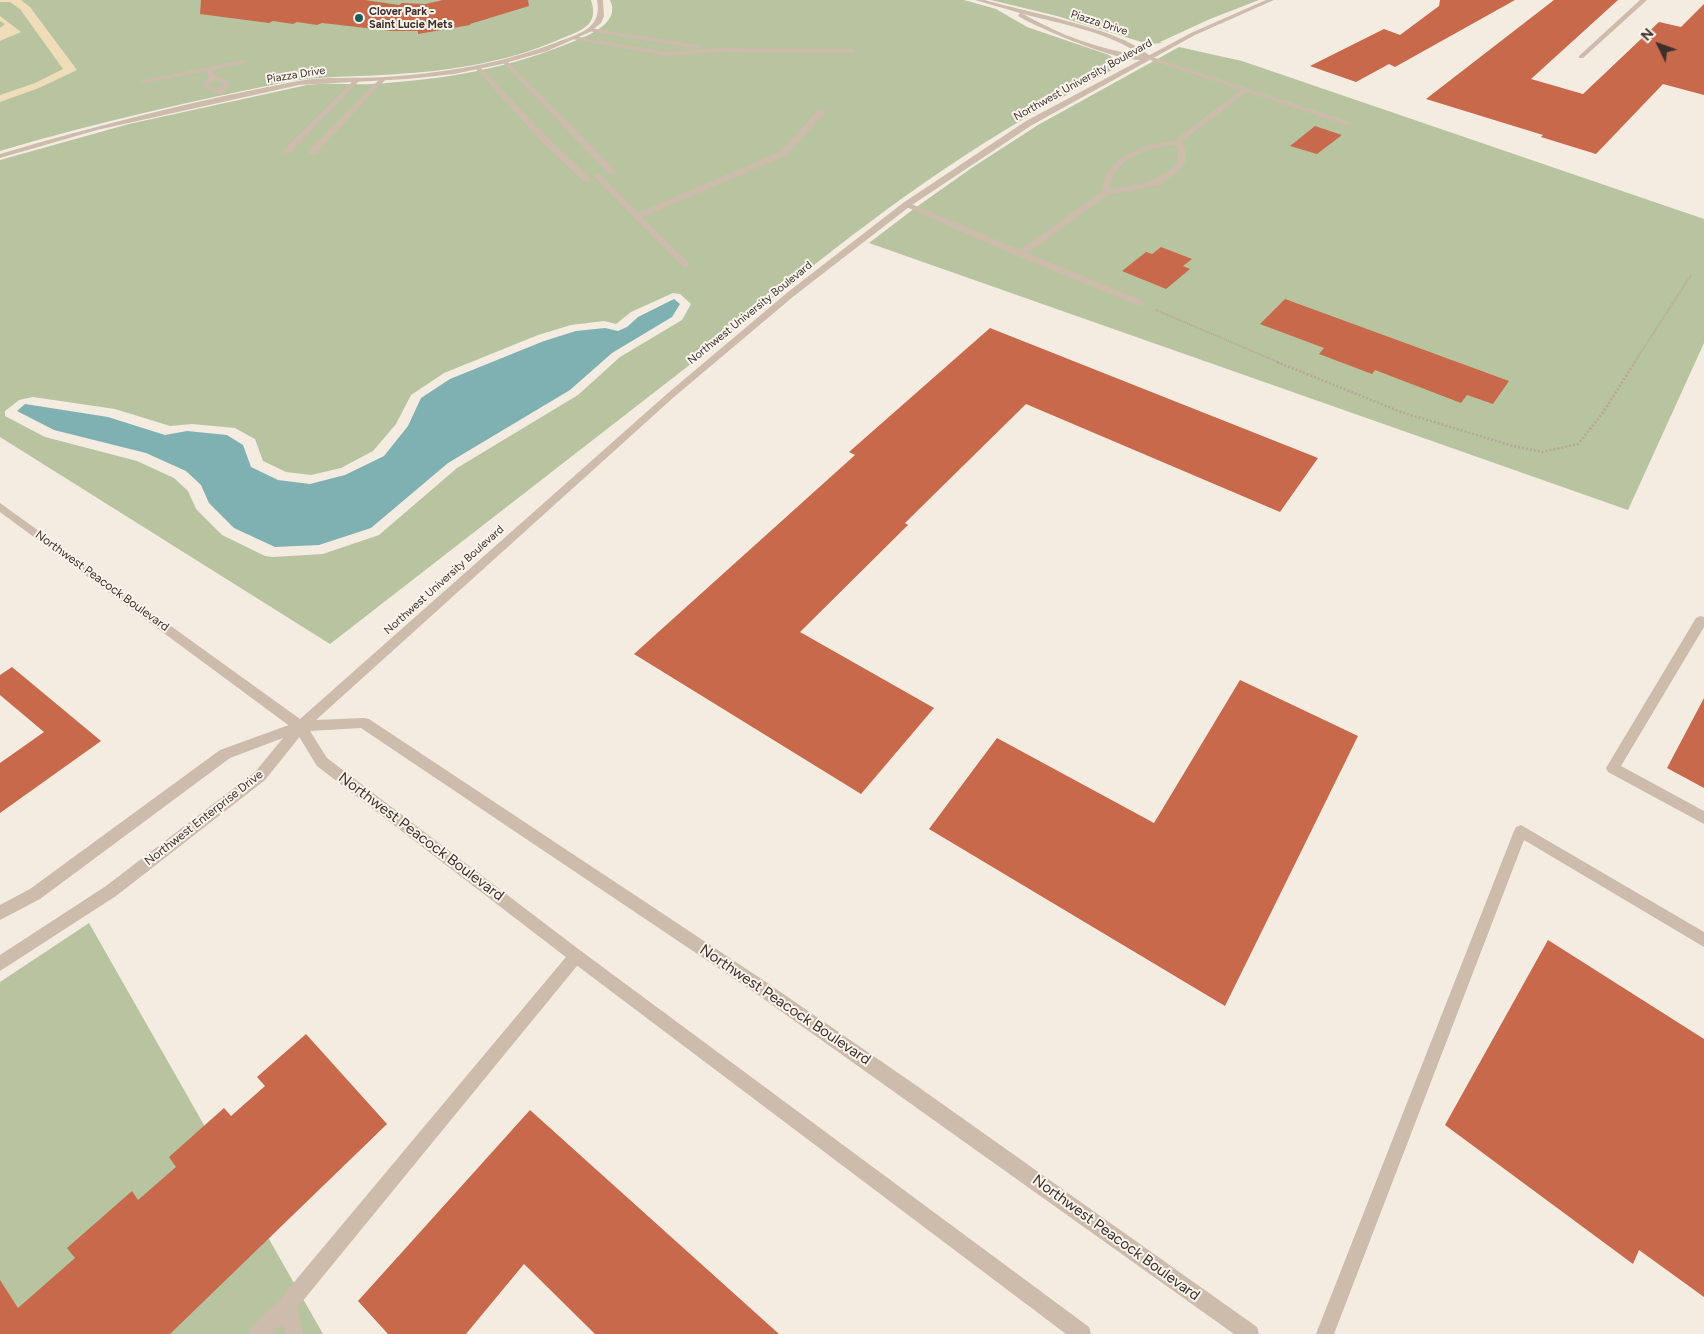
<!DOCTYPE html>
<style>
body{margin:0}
#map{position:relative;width:1704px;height:1334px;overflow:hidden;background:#f4ebe1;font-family:Figtree,sans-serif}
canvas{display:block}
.north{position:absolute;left:1634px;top:20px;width:50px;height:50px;-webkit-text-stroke:4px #fbf5ee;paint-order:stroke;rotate:312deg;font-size:14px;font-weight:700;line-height:20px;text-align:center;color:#3b302b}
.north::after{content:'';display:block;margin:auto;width:18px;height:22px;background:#3b302b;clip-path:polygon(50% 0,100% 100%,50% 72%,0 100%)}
</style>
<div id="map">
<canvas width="1704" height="1334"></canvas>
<div class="north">N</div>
</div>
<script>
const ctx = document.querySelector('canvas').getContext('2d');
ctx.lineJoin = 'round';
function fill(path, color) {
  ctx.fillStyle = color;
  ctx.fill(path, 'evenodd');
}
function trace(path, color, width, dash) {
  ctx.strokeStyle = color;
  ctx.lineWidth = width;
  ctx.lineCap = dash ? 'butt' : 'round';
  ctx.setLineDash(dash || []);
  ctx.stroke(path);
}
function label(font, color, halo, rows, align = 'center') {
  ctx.font = font + ' Figtree,sans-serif';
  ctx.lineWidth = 4;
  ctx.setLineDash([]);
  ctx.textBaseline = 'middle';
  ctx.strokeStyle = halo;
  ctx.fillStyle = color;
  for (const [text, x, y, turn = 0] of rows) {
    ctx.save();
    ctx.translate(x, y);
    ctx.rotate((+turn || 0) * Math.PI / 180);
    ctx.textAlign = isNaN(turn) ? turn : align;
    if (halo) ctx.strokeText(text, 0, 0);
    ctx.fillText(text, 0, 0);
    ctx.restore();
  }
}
const green = new Path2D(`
 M0 0H591C600 27 579 31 558 40 503 64 441 72 381 75 351 77 321 76 291 81 193 101 96 122 0 151Z
 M610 0H964L996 9 1027 27 1109 55 1118 62 1114 69C1085 85 1056 100 1027 117 919 180 819 259 723 339L330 644 0 437V160L129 124 307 85C328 82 350 85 371 84 443 80 513 68 579 39 595 33 620 20 610 0ZM673 293 680 294 691 304 682 320 620 357 578 395 457 468 379 535 323 554 273 557 265 556 222 535 196 509 188 491 174 478 137 461 45 437 5 416V411L19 400 33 397 115 409 170 426 192 424 235 428 255 439 263 461 286 472 311 475 341 468 373 451 396 424 411 395 444 373 538 335 571 325 604 321 616 324 631 312Z
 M991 0H1259L1210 19 1160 42 1162 43 1148 44 1057 16Z
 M1179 47 1242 61 1704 219V343L1628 510 869 243 915 208 973 167 1038 125Z
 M89 923 323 1334H0V982Z`);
const sand = new Path2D(`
 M0 0H21L30 7 77 70 39 88 0 102V95L35 83 63 69 20 9 10 2H0Z
 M0 16 21 32 0 41V28L5 24 0 21Z`);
const water = new Path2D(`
 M674 299 680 304 672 317 612 353 570 390 448 463 371 528 319 545 275 547 234 528 209 503 201 485 186 471 146 453 54 430 17 411 25 404 108 417 165 435 187 431 227 435 243 445 251 467 278 480 310 484 345 475 384 456 408 426 421 398 450 379 544 341 576 331 605 328 618 331 627 327 638 317Z`);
const building = new Path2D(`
 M201 0H365L399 5 402 3 425 4 443 0H528L529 6 470 24V25L418 34V31H392L322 23 317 25 297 22 293 24 273 21 269 23 200 14Z
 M1440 0H1515L1395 67 1389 64 1356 82 1310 66 1384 29 1400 35 1439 6Z
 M1554 0H1618L1531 79 1583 94 1659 22 1681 27 1704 4V95L1663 84 1596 154 1541 137 1543 135 1426 99Z
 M1315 126 1342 135 1317 154 1290 146Z
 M1161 247 1192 259 1183 266 1190 269 1166 289 1122 271 1146 252 1152 254Z
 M1285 299 1509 381 1493 404 1467 395 1461 403 1375 370 1372 374 1319 354 1324 348 1260 324Z
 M990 328 1318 458 1280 512 1026 404 905 523 908 525 800 632 934 708 861 794 634 654 855 455 849 452Z
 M12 667 101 741 0 813V763L44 732 0 695V675Z
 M1240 680 1358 736 1225 1006 929 829 997 738 1154 823Z
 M1704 698V788L1667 768Z
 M1548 940 1704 1039V1297L1639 1250 1633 1264 1445 1125Z
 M306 1034 387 1124 170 1334H0V1280L18 1308 75 1258 67 1248 132 1191 138 1200 176 1167 169 1157 224 1108 231 1116 265 1086 257 1077Z
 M530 1110 779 1334H595L524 1264 466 1334H388L358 1301Z`);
const pathFar1 = new Path2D(`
 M1156 310 1280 363
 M1634 363 1691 275`);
const path = new Path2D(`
 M1277 362 1401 412 1513 446 1542 452 1578 444 1602 414 1635 362`);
const service = new Path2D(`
 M1640 0H1647L1583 58H1579V56Z
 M590 28 697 45 700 47 697 49 588 31V29Z
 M574 36 667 52 717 48 852 49 855 51 852 53 717 52 667 56 572 39 571 38Z
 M1149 56 1353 123 1346 125 1247 92 1181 142 1186 150V162L1178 172 1159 185 1108 195 1027 253 1143 301 1144 303 1140 306 1017 256 902 205 909 203 1020 250 1101 192 1106 174 1120 158 1146 146 1175 140 1241 90 1147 59V57ZM1175 145 1178 150V162C1159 184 1137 184 1109 190 1115 157 1146 148 1175 145Z
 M242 60 245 62 244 63 212 70 216 76 228 81 229 88 220 95 204 88 203 83 209 77 206 71 143 83 140 81ZM214 80 222 82V87L219 90 210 87V84Z
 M503 61H507L615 170V174H609L503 63Z
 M476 67H480L548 138 589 177V181H583L542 142 476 69Z
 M381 78 386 79 315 154H309V150Z
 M355 79 360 80 290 153H284V149Z
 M819 109 826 111 787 155 642 217 689 263V267H683L593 176 600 174 638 213 781 151Z
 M1700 616 1704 617V627L1621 766 1704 811V824L1608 772 1606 768 1696 618Z
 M1521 825 1704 932V947L1524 840 1334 1334H1316L1514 831 1516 827Z
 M576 949 581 951 584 956 581 961 297 1308 303 1334H285L282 1324 272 1334H249L251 1327 280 1299 571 951Z`);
const minor = new Path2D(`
 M597 0H603L604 16 601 23 590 32 547 51 502 64 454 74 407 79 299 85 97 130 0 158V154C98 125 198 100 298 81 327 76 356 79 385 77 443 73 501 64 555 43 578 34 603 29 597 0Z
 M975 0H985C1025 12 1125 29 1152 58 1134 70 1038 28 1018 16L1020 13ZM1023 14C1062 24 1108 32 1141 55 1100 50 1060 35 1023 14Z
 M300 721 305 722 307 726 305 730 265 780 116 896 0 971V955L106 886 255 772 283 738 230 758 40 899 0 920V905L30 889 220 750Z`);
const tertiary = new Path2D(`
 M1266 0H1274L1195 35 1032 125 909 207 794 296 674 397 316 720 364 718 369 719 766 982 917 1086 1257 1327 1259 1334H1234L754 992 361 728 310 731 327 758 581 951 1089 1327 1091 1334H1066L571 961 317 766 295 730 0 512V503L300 719 668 393 788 292 903 203 1026 121 1191 33Z`);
const markers = [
 [359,18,5,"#1f5a5e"]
];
const farPoinames = [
 ["Clover Park -",369,12],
 ["Saint Lucie Mets",369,25]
];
const farStreetnames = [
 ["Piazza Drive",1099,23,18],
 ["Piazza Drive",296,75,-9],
 ["Northwest University Boulevard",1083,80,-29],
 ["Northwest University Boulevard",750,313,-39],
 ["Northwest University Boulevard",444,580,-42]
];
const streetNames = [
 ["Northwest Peacock Boulevard",102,581,36],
 ["Northwest Enterprise Drive",204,818,-38]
];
const nearStreetnames = [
 ["Northwest Peacock Boulevard",421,837,37],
 ["Northwest Peacock Boulevard",785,1005,34],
 ["Northwest Peacock Boulevard",1116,1238,36]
];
fill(green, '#b8c4a0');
fill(sand, '#efdcb8');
fill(water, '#7fb0b2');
fill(building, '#c8694b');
trace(pathFar1, '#b9a596', 2, [1, 1]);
trace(path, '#b9a596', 2.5, [2, 2]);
fill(service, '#cdbbac');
fill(minor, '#cdbbac');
fill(tertiary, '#cdbbac');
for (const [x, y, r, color] of markers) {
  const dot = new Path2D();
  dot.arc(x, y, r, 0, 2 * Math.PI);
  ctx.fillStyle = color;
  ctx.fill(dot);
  trace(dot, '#fbf5ee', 2);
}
label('bold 11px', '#3b302b', '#fbf5ee', farPoinames, 'left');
label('11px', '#3b302b', '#fbf5ee', farStreetnames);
label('12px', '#3b302b', '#fbf5ee', streetNames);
label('15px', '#3b302b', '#fbf5ee', nearStreetnames);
</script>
